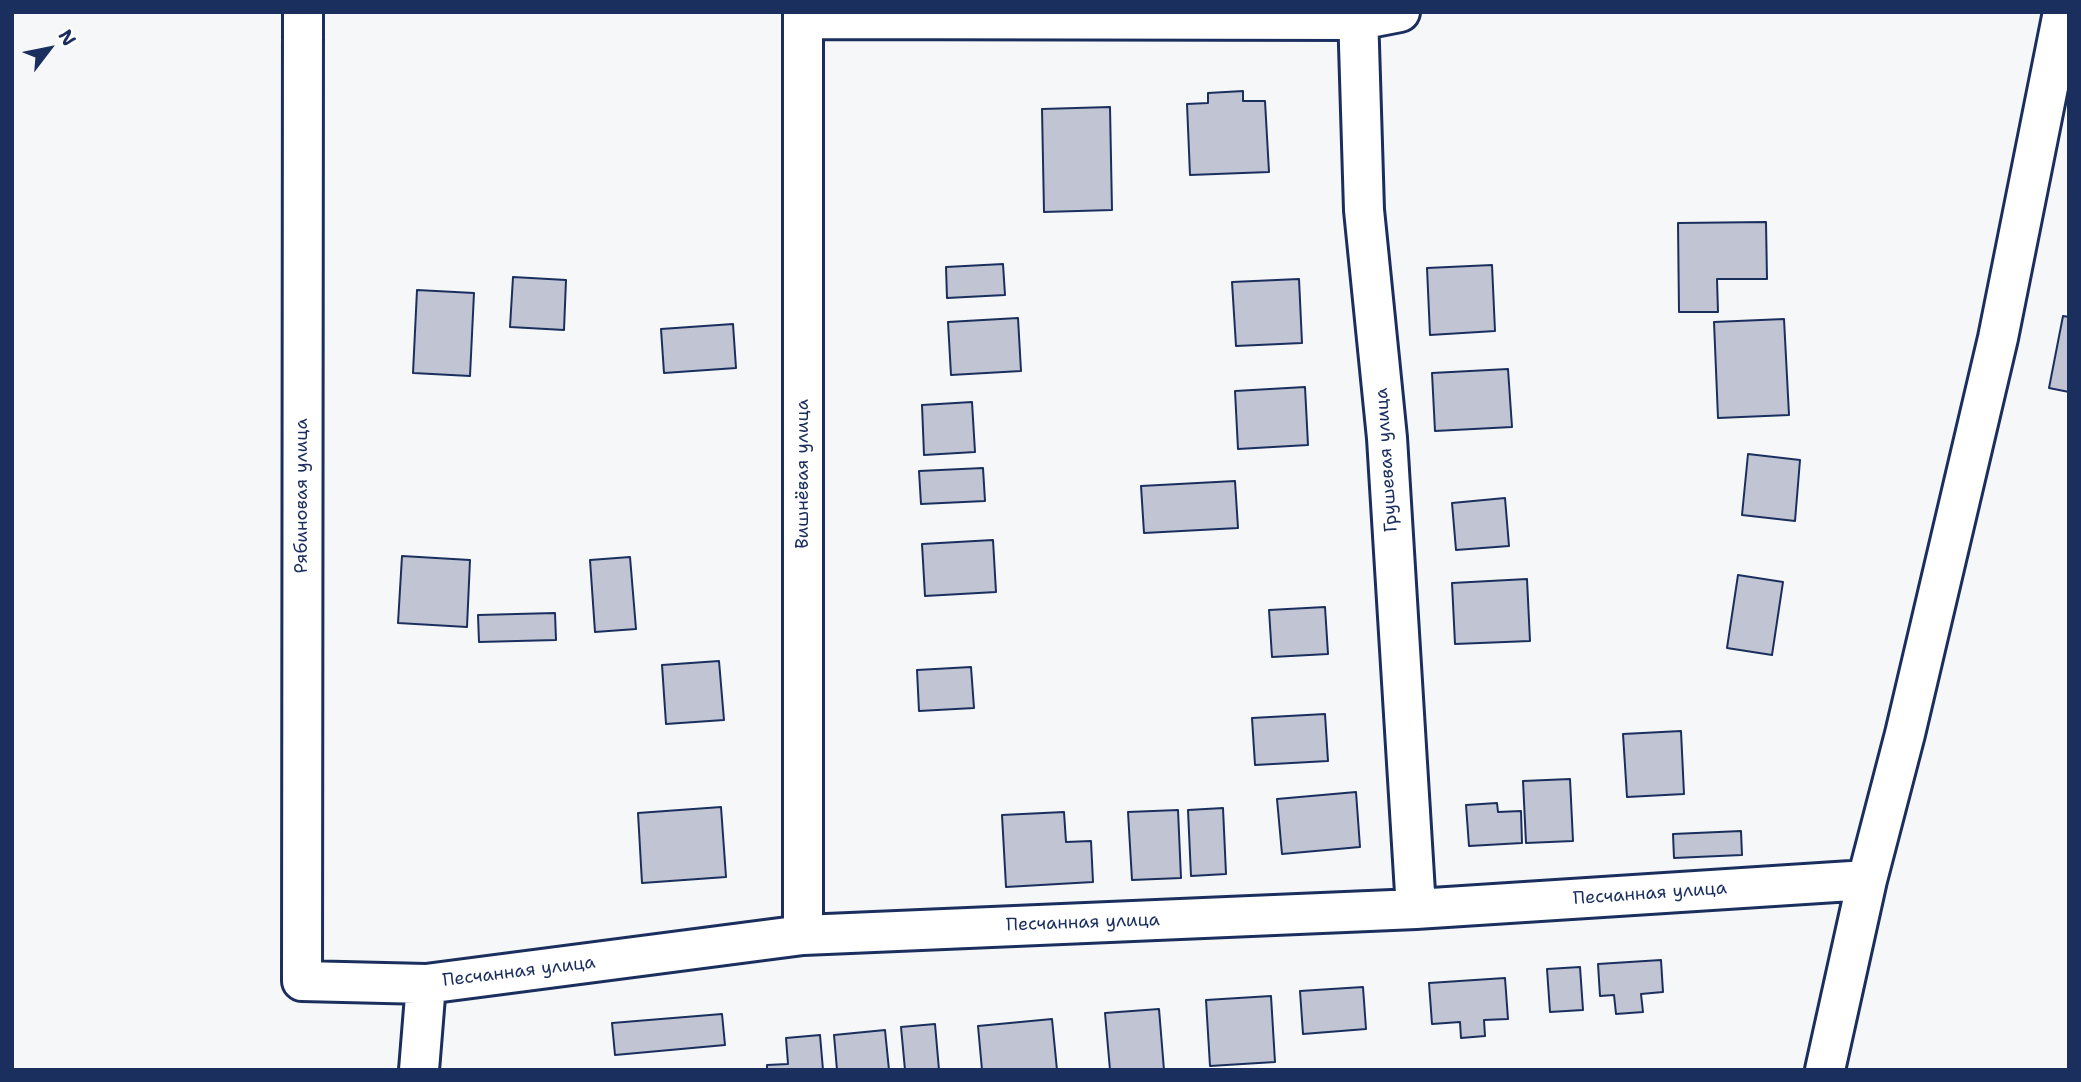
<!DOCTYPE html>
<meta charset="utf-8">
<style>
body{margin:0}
#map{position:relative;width:2081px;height:1082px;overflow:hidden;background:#f6f7f9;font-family:"Shantell Sans",sans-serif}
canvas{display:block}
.frame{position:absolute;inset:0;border:14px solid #1b2f5e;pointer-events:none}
.north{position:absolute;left:14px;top:14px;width:70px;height:70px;-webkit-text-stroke:5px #fff;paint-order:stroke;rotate:58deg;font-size:19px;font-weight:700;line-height:28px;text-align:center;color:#1b2f5e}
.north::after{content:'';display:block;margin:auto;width:24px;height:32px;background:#1b2f5e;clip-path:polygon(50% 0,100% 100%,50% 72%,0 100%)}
</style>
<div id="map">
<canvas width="2081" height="1082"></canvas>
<div class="frame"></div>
<div class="north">N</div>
</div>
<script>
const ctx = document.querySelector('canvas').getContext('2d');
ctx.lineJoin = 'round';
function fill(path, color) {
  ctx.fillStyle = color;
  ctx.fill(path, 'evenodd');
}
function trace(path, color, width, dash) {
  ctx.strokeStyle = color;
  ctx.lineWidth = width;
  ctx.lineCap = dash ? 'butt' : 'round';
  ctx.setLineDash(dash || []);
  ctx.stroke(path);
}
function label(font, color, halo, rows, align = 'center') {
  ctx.font = font + ' "Shantell Sans",sans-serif';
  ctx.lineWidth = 5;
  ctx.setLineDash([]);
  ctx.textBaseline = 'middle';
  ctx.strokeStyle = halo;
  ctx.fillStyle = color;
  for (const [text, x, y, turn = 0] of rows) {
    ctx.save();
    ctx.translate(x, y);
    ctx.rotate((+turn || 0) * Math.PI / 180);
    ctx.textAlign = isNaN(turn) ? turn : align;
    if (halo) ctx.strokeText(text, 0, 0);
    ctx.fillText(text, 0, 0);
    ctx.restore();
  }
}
const building = new Path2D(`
 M1243 91V101H1265L1269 172 1190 175 1187 104 1208 103V93Z
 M1110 107 1112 210 1044 212 1042 109Z
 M1766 222 1767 279H1717L1718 312H1679L1678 223Z
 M1003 264 1005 295 947 298 946 267Z
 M1492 265 1495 331 1430 335 1427 268Z
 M513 277 566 280 564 330 510 327Z
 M1299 279 1302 343 1236 346 1232 282Z
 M417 290 474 293 470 376 413 373Z
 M2063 316 2069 317V392L2049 388Z
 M1018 318 1021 371 951 375 948 322Z
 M1784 319 1789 415 1718 418 1714 322Z
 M733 324 736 368 664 373 661 329Z
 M1508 369 1512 427 1435 431 1432 373Z
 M1305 387 1308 445 1238 449 1235 391Z
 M972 402 975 452 924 455 922 405Z
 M1748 454 1800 460 1795 521 1742 515Z
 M983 468 985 501 921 504 919 471Z
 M1235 481 1238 528 1144 533 1141 486Z
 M1505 498 1509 546 1456 550 1452 503Z
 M993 540 996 592 925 596 922 544Z
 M402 556 470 560 467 627 398 623Z
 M630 557 636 629 595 632 590 560Z
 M1738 575 1783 582 1772 655 1727 648Z
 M1527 579 1530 641 1455 644 1452 583Z
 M1325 607 1328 654 1272 657 1269 610Z
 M555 613 556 640 479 642 478 615Z
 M719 661 724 720 666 724 662 665Z
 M971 667 974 708 919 711 917 670Z
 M1325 714 1328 761 1255 765 1252 718Z
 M1681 731 1684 794 1627 797 1623 734Z
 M1570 779 1573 841 1526 843 1523 781Z
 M1356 792 1360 847 1282 854 1277 799Z
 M1497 803 1498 812 1521 811 1522 843 1469 846 1466 805Z
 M721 807 726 877 642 883 638 813Z
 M1223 808 1226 874 1191 876 1188 810Z
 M1178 810 1181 878 1132 880 1128 812Z
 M1064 812 1066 842 1091 841 1093 882 1006 887 1002 815Z
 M1741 831 1742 855 1674 858 1673 834Z
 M1661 960 1663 992 1641 994 1643 1012 1616 1014 1614 995 1600 996 1598 964Z
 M1580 967 1583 1010 1550 1012 1547 969Z
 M1505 978 1508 1019 1484 1020 1485 1036 1461 1038 1460 1022 1432 1024 1429 983Z
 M1363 987 1366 1029 1303 1034 1300 991Z
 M1271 996 1275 1062 1210 1066 1206 1000Z
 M1159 1009 1164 1070H1110L1105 1013Z
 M722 1014 725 1045 615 1055 612 1023Z
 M1052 1019 1057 1070H982L978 1026Z
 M935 1024 939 1070H905L901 1027Z
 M885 1030 889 1070H837L834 1035Z
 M820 1035 823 1070H767V1065L788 1064 786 1038Z`);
const minor = new Path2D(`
 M303 12 302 981 426 984 803 935 1416 909 1867 880
 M1358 12 1364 210 1387 438 1416 909
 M803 19 1359 20 1400 12
 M803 935V12
 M419 1070 426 984
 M1825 1070 1867 880 1905 734 1998 338 2063 12`);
const streetNames = [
 ["Грушевая улица",1387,460,-94],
 ["Вишнёвая улица",803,474,-90],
 ["Рябиновая улица",302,496,-90],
 ["Песчанная улица",1650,894,-4],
 ["Песчанная улица",1083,923,-2],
 ["Песчанная улица",519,972,-7]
];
fill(building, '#c0c4d3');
trace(building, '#1b2f5e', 2);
trace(minor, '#1b2f5e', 44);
trace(minor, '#fff', 38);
label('18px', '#1b2f5e', '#fff', streetNames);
</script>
